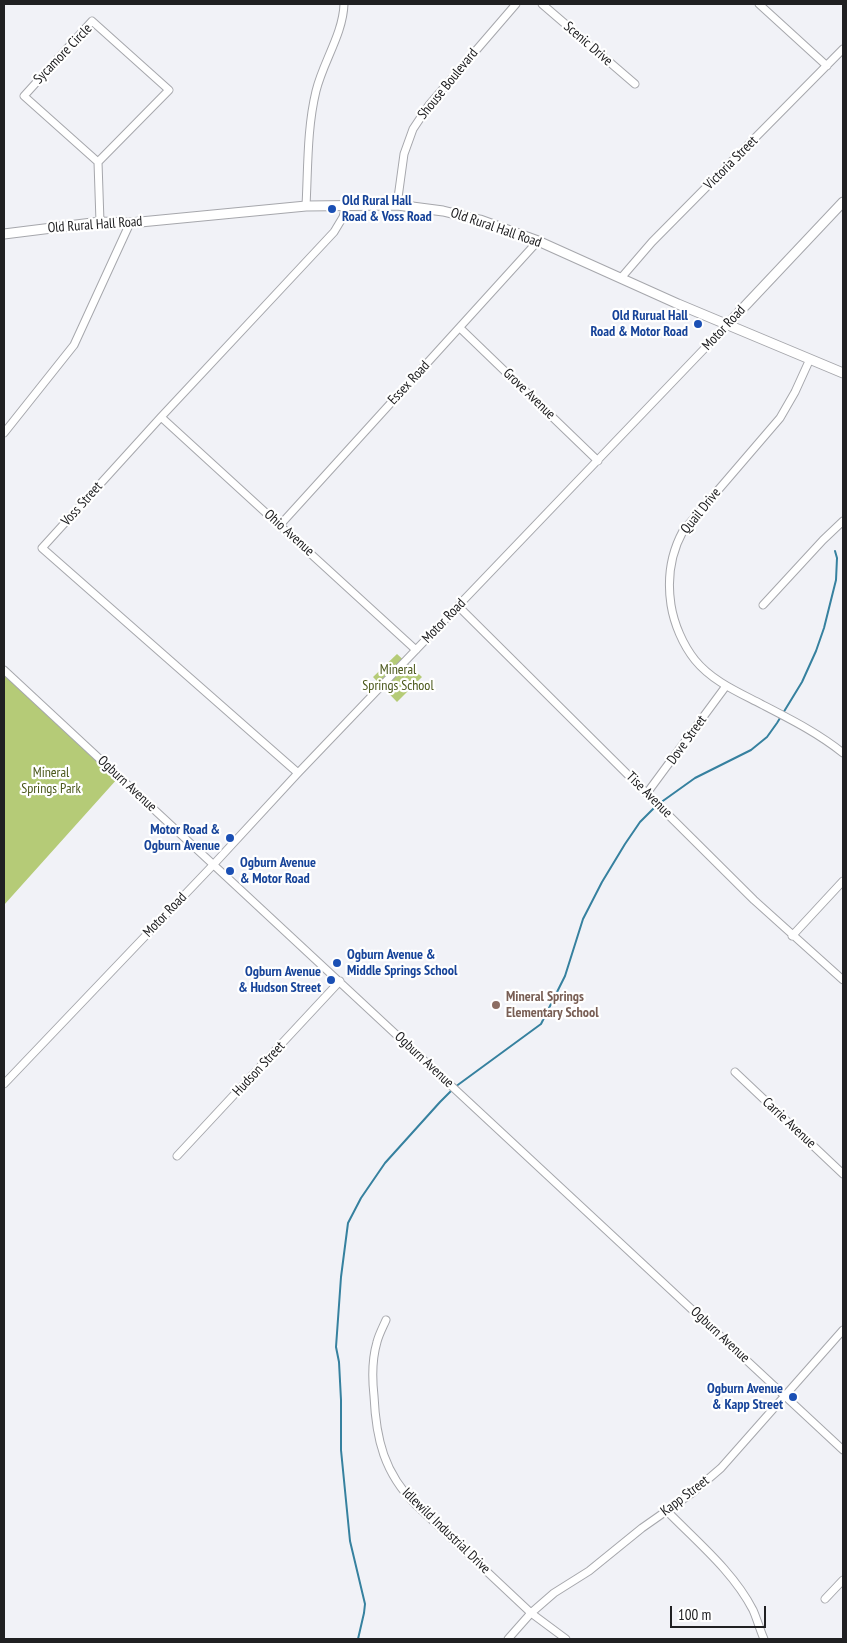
<!DOCTYPE html>
<style>
body{margin:0}
#map{position:relative;width:847px;height:1643px;overflow:hidden;background:#f1f2f7;font-family:"PT Sans Narrow",sans-serif}
canvas{display:block}
.frame{position:absolute;inset:0;border:5px solid #202022;pointer-events:none}
.scale{position:absolute;left:670px;top:1606px;width:96px;height:22px;box-sizing:border-box;border:2px solid #202022;border-top:0;padding-left:6px;font-size:15px;line-height:18px;white-space:nowrap;color:#202022;-webkit-text-stroke:4px #fff;paint-order:stroke}
</style>
<div id="map">
<canvas width="847" height="1643"></canvas>
<div class="frame"></div>
<div class="scale">100 m</div>
</div>
<script>
const ctx = document.querySelector('canvas').getContext('2d');
ctx.lineJoin = 'round';
function fill(path, color) {
  ctx.fillStyle = color;
  ctx.fill(path, 'evenodd');
}
function trace(path, color, width, dash) {
  ctx.strokeStyle = color;
  ctx.lineWidth = width;
  ctx.lineCap = dash ? 'butt' : 'round';
  ctx.setLineDash(dash || []);
  ctx.stroke(path);
}
function label(font, color, halo, rows, align = 'center') {
  ctx.font = font + ' "PT Sans Narrow",sans-serif';
  ctx.lineWidth = 4.5;
  ctx.setLineDash([]);
  ctx.textBaseline = 'middle';
  ctx.strokeStyle = halo;
  ctx.fillStyle = color;
  for (const [text, x, y, turn = 0] of rows) {
    ctx.save();
    ctx.translate(x, y);
    ctx.rotate((+turn || 0) * Math.PI / 180);
    ctx.textAlign = isNaN(turn) ? turn : align;
    if (halo) ctx.strokeText(text, 0, 0);
    ctx.fillText(text, 0, 0);
    ctx.restore();
  }
}
const green = new Path2D(`
 M397 654 422 677 397 702 373 677Z
 M4 672 118 778 4 905Z`);
const stream = new Path2D(`
 M660 803 695 778 751 750 767 737 777 723 802 682 816 651 824 628 836 580 837 558 835 551
 M358 1639 364 1613 365 1604 350 1541 341 1450V1400L339 1362 336 1347 341 1277 348 1223 361 1198 385 1163 440 1102 455 1087 541 1024 565 976 583 919 602 882 625 844 640 822 656 806`);
const minor = new Path2D(`
 M542 4 635 84
 M759 4 827 66
 M98 162 24 96 92 21 169 90 98 162 100 222
 M397 205 404 154 413 129 429 105 516 4
 M306 206C308 168 307 128 316 91 323 62 343 34 344 4
 M621 278 652 242 843 49
 M460 328 598 461
 M810 359 795 392 780 418 683 531C671 553 667 579 671 605 674 624 683 645 695 660 712 681 738 692 761 704 790 719 818 733 843 753
 M161 417 416 650
 M4 433 74 345 130 223
 M280 525 538 241
 M763 605 823 540 843 521
 M458 606 754 900 843 980
 M4 670 843 1450
 M298 773 42 548 161 417 334 232 343 217 346 206
 M647 793 726 686
 M792 936 843 881
 M735 1072 843 1174
 M4 1084 214 864 298 773 728 324
 M177 1156 340 981
 M386 1320C383 1327 379 1334 377 1342 372 1359 372 1378 374 1396 376 1439 384 1473 416 1505L531 1613 566 1639
 M666 1510C696 1541 733 1571 753 1610 757 1619 760 1630 764 1639
 M825 1599 843 1580
 M508 1639 531 1613 554 1593 589 1571 642 1528 692 1493 721 1468 843 1330`);
const major = new Path2D(`
 M4 234 100 222 130 223 306 206 397 205 443 211 480 220 538 241 678 304 843 373
 M728 324 843 202`);
const markers = [
 [332,209,5,"#1a4fb4"],
 [698,324,5,"#1a4fb4"],
 [230,838,5,"#1a4fb4"],
 [230,871,5,"#1a4fb4"],
 [337,963,5,"#1a4fb4"],
 [331,980,5,"#1a4fb4"],
 [496,1005,5,"#8d6e63"],
 [793,1397,5,"#1a4fb4"]
];
const streetNames = [
 ["Scenic Drive",588,44,41],
 ["Sycamore Circle",63,54,-46],
 ["Shouse Boulevard",448,84,-51],
 ["Victoria Street",731,163,-45],
 ["Old Rural Hall Road",95,225,-4],
 ["Old Rural Hall Road",496,228,19],
 ["Motor Road",724,328,-47],
 ["Essex Road",409,383,-47],
 ["Grove Avenue",529,394,44],
 ["Voss Street",82,504,-48],
 ["Quail Drive",701,511,-51],
 ["Ohio Avenue",289,533,42],
 ["Motor Road",444,621,-46],
 ["Dove Street",687,740,-54],
 ["Ogburn Avenue",127,784,43],
 ["Tise Avenue",649,795,45],
 ["Motor Road",165,915,-46],
 ["Ogburn Avenue",424,1060,43],
 ["Hudson Street",259,1069,-47],
 ["Carrie Avenue",789,1123,43],
 ["Ogburn Avenue",720,1335,43],
 ["Kapp Street",685,1496,-37],
 ["Idlewild Industrial Drive",446,1531,44]
];
const transitNames = [
 ["Old Rural Hall",342,201,"left"],
 ["Road & Voss Road",342,217,"left"],
 ["Old Rurual Hall",688,316],
 ["Road & Motor Road",688,332],
 ["Motor Road &",220,830],
 ["Ogburn Avenue",220,846],
 ["Ogburn Avenue",240,863,"left"],
 ["& Motor Road",240,879,"left"],
 ["Ogburn Avenue &",347,955,"left"],
 ["Middle Springs School",347,971,"left"],
 ["Ogburn Avenue",321,972],
 ["& Hudson Street",321,988],
 ["Ogburn Avenue",783,1389],
 ["& Kapp Street",783,1405]
];
const parkNames = [
 ["Mineral",398,670],
 ["Springs School",398,686],
 ["Mineral",51,773],
 ["Springs Park",51,789]
];
const educationNames = [
 ["Mineral Springs",506,997],
 ["Elementary School",506,1013]
];
fill(green, '#b5cb77');
trace(stream, '#36819f', 2);
trace(minor, '#a6a7ac', 9);
trace(major, '#a6a7ac', 11);
trace(minor, '#fff', 7);
trace(major, '#fff', 9);
for (const [x, y, r, color] of markers) {
  const dot = new Path2D();
  dot.arc(x, y, r, 0, 2 * Math.PI);
  ctx.fillStyle = color;
  ctx.fill(dot);
  trace(dot, '#fff', 2);
}
label('14px', '#202022', '#fff', streetNames);
label('bold 14px', '#164399', '#fff', transitNames, 'right');
label('14px', '#4b581b', '#fff', parkNames);
label('bold 14px', '#785e54', '#fff', educationNames, 'left');
</script>
